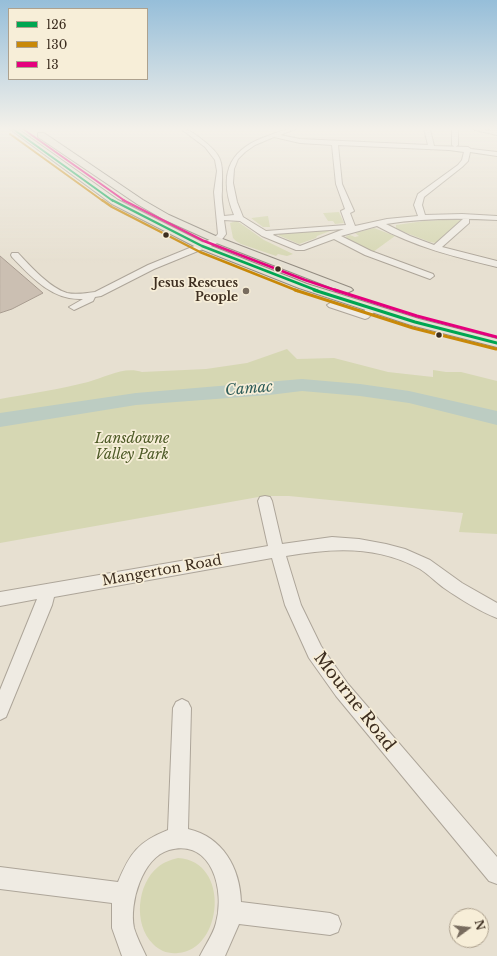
<!DOCTYPE html>
<style>
body{margin:0}
#map{position:relative;width:497px;height:956px;overflow:hidden;background:#e7e0d1;font-family:"Libre Baskerville",serif}
canvas{display:block}
.legend{position:absolute;left:8px;top:8px;width:140px;height:72px;box-sizing:border-box;background:#f7eed8;border:1px solid #ada18e;margin:0;padding:5px 7px;list-style:none;font-size:12px;color:#3d2e20}
.legend li{display:flex;align-items:center;gap:8px;height:20px}
.legend b{width:20px;border:1px solid #ada18e}
.north{position:absolute;left:449px;top:908px;width:40px;height:40px;box-sizing:border-box;background:#f7eed8;border:1px solid #ada18e;border-radius:50%;rotate:75deg;font-size:11px;font-weight:700;line-height:16px;text-align:center;color:#3d2e20}
.north::after{content:'';display:block;margin:auto;width:14px;height:18px;background:#786c5e;clip-path:polygon(50% 0,100% 100%,50% 72%,0 100%)}
</style>
<div id="map">
<canvas width="497" height="956"></canvas>
<ul class="legend">
<li><b style="height:5px;background:#00a651"></b>126</li>
<li><b style="height:5px;background:#c88808"></b>130</li>
<li><b style="height:5px;background:#e5007d"></b>13</li>
</ul>
<div class="north">N</div>
</div>
<script>
const ctx = document.querySelector('canvas').getContext('2d');
ctx.lineJoin = 'round';
function fill(path, color) {
  ctx.fillStyle = color;
  ctx.fill(path, 'evenodd');
}
function trace(path, color, width, dash) {
  ctx.strokeStyle = color;
  ctx.lineWidth = width;
  ctx.lineCap = dash ? 'butt' : 'round';
  ctx.setLineDash(dash || []);
  ctx.stroke(path);
}
function label(font, color, halo, rows, align = 'center') {
  ctx.font = font + ' "Libre Baskerville",serif';
  ctx.lineWidth = 3.5;
  ctx.setLineDash([]);
  ctx.textBaseline = 'middle';
  ctx.strokeStyle = halo;
  ctx.fillStyle = color;
  for (const [text, x, y, turn = 0] of rows) {
    ctx.save();
    ctx.translate(x, y);
    ctx.rotate((+turn || 0) * Math.PI / 180);
    ctx.textAlign = isNaN(turn) ? turn : align;
    if (halo) ctx.strokeText(text, 0, 0);
    ctx.fillText(text, 0, 0);
    ctx.restore();
  }
}
const green = new Path2D(`
 M339 212 344 223 335 224 333 221H328L323 213Z
 M268 216 270 227H263L251 218Z
 M460 219 463 220 436 243 430 242 396 229V225L424 221Z
 M237 221 264 240 293 254 287 256 278 254 276 256 241 244 236 241 233 238 230 223Z
 M374 228 395 236 373 252 347 239 346 236 350 235 355 237 359 236 355 233Z
 M328 230 330 231 317 236 316 238 299 244 278 235 281 233Z
 M287 349 297 359 334 358 388 372 433 377V370L446 372H461L497 381V534L459 532 463 513 289 496H264L0 543V399C29 394 60 389 88 382 106 377 124 366 142 372L206 369 247 363Z
 M178 858C231 861 223 950 178 953 168 954 160 951 153 944 133 924 137 884 158 867 164 862 170 860 178 858Z`);
const river = new Path2D(`
 M302 379 360 384 409 391 497 411V425L409 403 360 396 302 391 269 395 136 405 0 427V413L136 393Z`);
const building = new Path2D(`
 M0 256 43 293 12 309 0 313Z`);
const minor = new Path2D(`
 M181 129C189 129 193 133 200 138 225 157 222 162 222 191 221 199 223 207 224 216L234 215C219 178 226 151 265 137 275 133 284 129 295 129L280 135 300 139 428 145 424 129H430L434 146 468 147 471 149 497 152V156L470 152 468 161 462 167 424 197 422 205 425 215 462 214 497 216V220C460 218 423 218 386 224L410 236 434 245 463 219H469V223L442 247 497 261V267C455 257 415 247 377 226L341 236 371 251 433 274 434 276 430 279 365 255 334 239 304 250H296L262 236 240 221 224 220 226 234 220 242 154 269 101 296 95 297 93 301 74 310 69 307 83 299C53 301 31 277 12 257L11 255 12 253H18C30 266 50 288 67 293 76 295 87 293 95 292L148 265 214 238 218 234 214 192 217 171 215 160 205 147ZM274 137 300 143 332 145 336 184 345 209 341 211 346 225 266 231 243 217 237 202 233 183 234 169 238 159 245 152 255 145ZM338 145 449 150 464 152 462 160 458 165 418 194 414 205 418 216 387 219 355 226 350 213 354 211 342 184ZM344 229 300 246 273 235 274 234Z
 M452 129H458V145L455 147 452 145Z
 M474 129 497 131V135L475 130Z
 M332 302 363 312 370 306 373 305 378 308 368 318 365 319 329 307 327 305Z
 M265 496 270 497 272 501 282 544 332 537 359 539 386 544 405 549 430 560 462 583 497 603V618C479 611 460 599 444 588 436 582 428 574 420 569 377 545 332 548 286 556L301 605 321 646 348 684 497 857V884L489 881 336 696 309 658 285 605 272 558 54 597 52 605 6 717 0 720V690L37 599 0 606V592L268 546 258 501 260 497Z
 M182 699 188 702 191 708 188 829C223 837 240 868 241 902L330 913 338 916 341 924 338 932 330 935 239 924 225 956H200C205 945 213 935 216 923 225 892 213 838 169 850 142 858 129 903 134 928 137 938 142 947 146 956H122L112 928V903L0 889V867L118 882C130 853 138 842 168 830L173 708 176 702Z`);
const major = new Path2D(`
 M10 129H18L118 200 206 244 307 284 419 319 497 339V347L411 325 299 288 198 248 112 204Z
 M38 133H44L143 200 169 215 220 238 351 288 353 290 347 293 343 292 214 242 163 219 137 204 38 137Z`);
const bus1Far2 = new Path2D(`
 M13 129 113 201`);
const bus1Far1 = new Path2D(`
 M112 200 202 246 318 291`);
const bus1 = new Path2D(`
 M314 290 415 322 497 343`);
const bus2Far2 = new Path2D(`
 M10 134 103 201`);
const bus2Far1 = new Path2D(`
 M102 200 112 207 200 252 298 291`);
const bus2 = new Path2D(`
 M295 290 413 328 496 349`);
const bus3Far2 = new Path2D(`
 M23 129 125 201`);
const bus3Far1 = new Path2D(`
 M123 200 204 241 305 280 338 291`);
const bus3 = new Path2D(`
 M335 290 417 316 497 337`);
const markers = [
 [166,235,3.5,"#3d2e20"],
 [278,269,3.5,"#3d2e20"],
 [246,291,4,"#786c5e"],
 [439,335,3.5,"#3d2e20"]
];
const farPoinames = [
 ["Jesus Rescues",238,284],
 ["People",238,298]
];
const parkNames = [
 ["Lansdowne",132,439],
 ["Valley Park",132,455]
];
const streetNames = [
 ["Mangerton Road",162,571,-10]
];
const waterNames = [
 ["Camac",249,389,-5]
];
const nearStreetnames = [
 ["Mourne Road",354,702,52]
];
fill(green, '#d6d7b3');
fill(river, '#bcccc2');
fill(building, '#cbbfb2');
trace(building, '#a89c90', 1);
trace(minor, '#ada599', 2);
trace(major, '#928b80', 2);
fill(minor, '#efebe3');
fill(major, '#e6e1d4');
trace(bus1Far2, '#00a651', 2);
trace(bus1Far1, '#00a651', 2.5);
trace(bus1, '#00a651', 3);
trace(bus2Far2, '#c88808', 2);
trace(bus2Far1, '#c88808', 2.5);
trace(bus2, '#c88808', 3);
trace(bus3Far2, '#e5007d', 2);
trace(bus3Far1, '#e5007d', 2.5);
trace(bus3, '#e5007d', 3);
const sky = ctx.createLinearGradient(0, 0, 0, 263);
sky.addColorStop(0, '#96bed9');
sky.addColorStop(0.49, '#f4f1ea');
sky.addColorStop(1, '#f4f1ea00');
ctx.fillStyle = sky;
ctx.fillRect(0, 0, 497, 263);
for (const [x, y, r, color] of markers) {
  const dot = new Path2D();
  dot.arc(x, y, r, 0, 2 * Math.PI);
  ctx.fillStyle = color;
  ctx.fill(dot);
  trace(dot, '#f7eed8', 1.5);
}
label('bold 12px', '#3d2e20', '#f7eed8', farPoinames, 'right');
label('italic 14px', '#4d5a26', '#f7eed8', parkNames);
label('14px', '#3d2e20', '#f7eed8', streetNames);
label('italic 15px', '#2f5d5a', '#f7eed8', waterNames);
label('17px', '#3d2e20', '#f7eed8', nearStreetnames);
</script>
